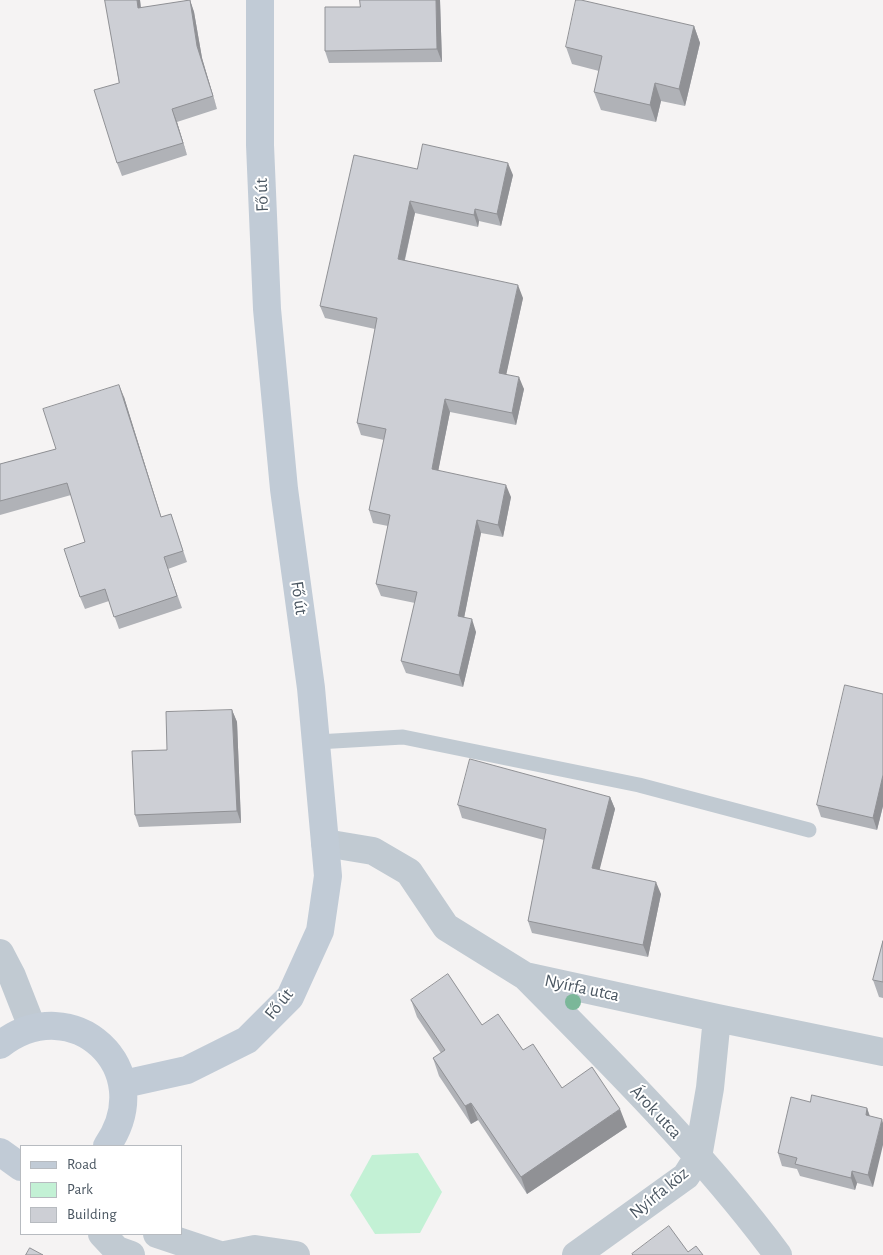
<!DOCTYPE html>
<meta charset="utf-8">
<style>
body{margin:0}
#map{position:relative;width:883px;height:1255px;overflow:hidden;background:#f5f3f3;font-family:"Alegreya Sans",sans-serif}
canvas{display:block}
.legend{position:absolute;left:20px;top:1145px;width:162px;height:90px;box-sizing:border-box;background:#fff;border:1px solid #b7bbc0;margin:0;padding:6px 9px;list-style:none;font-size:15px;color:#4a5661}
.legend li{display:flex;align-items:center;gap:10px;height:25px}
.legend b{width:25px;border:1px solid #b7bbc0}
</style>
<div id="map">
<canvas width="883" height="1255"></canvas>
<ul class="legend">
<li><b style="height:6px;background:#c1cbd6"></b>Road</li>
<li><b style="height:14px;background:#c3f1d5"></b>Park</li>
<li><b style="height:14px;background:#cdcfd5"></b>Building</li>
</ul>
</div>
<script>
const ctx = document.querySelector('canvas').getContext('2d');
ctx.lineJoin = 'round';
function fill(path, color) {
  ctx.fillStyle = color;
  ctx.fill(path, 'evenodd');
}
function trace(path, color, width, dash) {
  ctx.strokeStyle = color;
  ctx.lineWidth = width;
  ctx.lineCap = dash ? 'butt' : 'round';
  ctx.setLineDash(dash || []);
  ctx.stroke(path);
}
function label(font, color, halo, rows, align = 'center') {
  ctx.font = font + ' "Alegreya Sans",sans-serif';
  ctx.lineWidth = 4;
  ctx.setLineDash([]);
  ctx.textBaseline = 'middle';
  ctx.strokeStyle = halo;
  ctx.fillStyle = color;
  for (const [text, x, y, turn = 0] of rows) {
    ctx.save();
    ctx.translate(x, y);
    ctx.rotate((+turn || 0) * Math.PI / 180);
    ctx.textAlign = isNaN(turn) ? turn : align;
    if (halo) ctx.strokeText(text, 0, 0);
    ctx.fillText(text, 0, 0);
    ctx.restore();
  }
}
const green = new Path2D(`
 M418 1153 442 1192 420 1233 375 1234 350 1195 372 1155Z`);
const service = new Path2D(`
 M317 742 403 737 639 785 809 830`);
const minor = new Path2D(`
 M325 843 373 851 409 872 446 927 525 976 717 1018 883 1052
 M0 953 12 976 32 1027
 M525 976C613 1065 703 1154 778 1255
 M102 1234 117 1250 131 1255
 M157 1234 220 1255
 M225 1255 255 1249 296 1255
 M576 1255 686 1176 698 1157 710 1088 717 1018`);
const secondary = new Path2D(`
 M0 1045C73 988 160 1069 107 1146
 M124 1084 187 1070 247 1040 290 997 320 931 328 876 311 688 284 489 267 309 260 145V0
 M0 1152 21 1167`);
const trees = [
 [573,1002]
];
const wall = new Path2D(`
 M105 0H140L141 8 190 0 194 12 202 58 217 109 177 122 187 155 122 176 117 163 119 83Z
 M440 0 442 62 329 63 325 51 360 7Z
 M694 26 700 43 685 106 661 101 656 122 601 110 594 92 599 71 572 64 566 47Z
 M417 169 513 175 501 226 479 221 478 227 415 213 405 260 523 298 506 374 524 389 516 425 450 412 438 471 511 497 503 537 481 533 464 618 476 632 463 687 406 673 401 661 415 603 381 596 376 584 388 526 373 523 369 510 384 440 361 435 357 423 375 329 325 318 320 306Z
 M124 397 161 517 171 514 187 562 168 569 182 608 119 629 109 601 85 609 80 597 85 542 71 495 0 515V464L56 449Z
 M883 694V806L877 830 821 817 817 805Z
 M232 710 237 722 241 823 139 827 135 815 167 750Z
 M610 797 615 809 599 870 661 894 648 957 532 933 528 921 544 840 462 818 458 805Z
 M883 941V998L879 997 873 980Z
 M411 1000 482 1025 523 1050 562 1088 627 1127 527 1194 478 1120 471 1124 439 1076 433 1058 441 1053 417 1017Z
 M810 1102 867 1108 870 1116 873 1187 857 1183 855 1190 800 1176 797 1169 782 1166 778 1153Z`);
const shadedWall = new Path2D(`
 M137 0H140L142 20 138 8Z
 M190 0 194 12 202 58 217 109 197 46Z
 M436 0H440L442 62 437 49Z
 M694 26 700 43 685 106 679 89Z
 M655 83 661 101 656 122 650 105Z
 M172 109 177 122 187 155 183 143Z
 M508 163 513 175 501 226 497 214Z
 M410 201 415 213 402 271 398 259Z
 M475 209 479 221 478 227 474 215Z
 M518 285 523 298 504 385 499 373Z
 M519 377 524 389 516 425 512 413Z
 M119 385 124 397 165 529 161 517Z
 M445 399 450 412 436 482 432 469Z
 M506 485 511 497 503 537 498 525Z
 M477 520 481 533 462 628 458 616Z
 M472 619 476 632 463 687 459 675Z
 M232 710 237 722 241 823 237 811Z
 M883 775V806L877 830 873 818Z
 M610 797 615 809 597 880 592 868Z
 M656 882 661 894 648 957 643 945Z
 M471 1103 478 1120 471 1124 465 1106Z
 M867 1108 871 1121 866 1115Z
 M620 1109 627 1127 527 1194 521 1177Z
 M882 1119 883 1123V1145L873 1187 868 1175Z
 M852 1171 857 1183 855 1190 851 1178Z`);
const building = new Path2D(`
 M105 0H137L138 8 190 0 197 46 213 96 172 109 183 143 117 163 94 90 119 83Z
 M360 0H436L437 49 325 51V7H360Z
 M576 0H581L694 26 679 89 655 83 650 105 594 92 602 56 566 47Z
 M423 144 508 163 497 214 475 209 474 215 410 201 398 259 518 285 499 373 519 377 512 413 445 399 432 469 506 485 498 525 477 520 458 616 472 619 459 675 401 661 417 592 376 584 390 515 369 510 386 429 357 423 377 318 320 306 354 155 417 169Z
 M119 385 161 517 171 514 183 551 164 557 177 596 114 617 105 589 80 597 64 549 85 542 67 483 0 501V464L56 449 43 409Z
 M845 685 883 694V775L873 818 817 805Z
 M232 710 237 811 135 815 132 751 167 750 166 712Z
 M470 759 610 797 592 868 656 882 643 945 528 921 546 829 458 805Z
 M883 941V982L873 980Z
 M448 974 482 1025 498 1014 523 1050 533 1044 562 1088 592 1067 620 1109 521 1177 471 1103 465 1106 433 1058 445 1050 411 1000Z
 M812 1095 867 1108 866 1115 882 1119 868 1175 852 1171 851 1178 795 1164 797 1158 778 1153 791 1097 810 1102Z
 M669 1226 688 1252 696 1246 703 1255H633L632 1254Z
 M30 1248 43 1255H26Z`);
const streetNames = [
 ["Fő út",262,195,-92],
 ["Fő út",299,598,82],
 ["Nyírfa utca",582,988,12],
 ["Fő út",279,1004,-51],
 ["Árok utca",656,1112,47],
 ["Nyírfa köz",659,1193,-39]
];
fill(green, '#c3f1d5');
trace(service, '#c1cad2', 15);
trace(minor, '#c1cad2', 28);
trace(secondary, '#c1cbd6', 28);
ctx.fillStyle = '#7bb799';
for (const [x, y] of trees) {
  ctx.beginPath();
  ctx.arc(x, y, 8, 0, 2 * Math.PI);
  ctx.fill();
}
fill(wall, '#b0b2b7');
fill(shadedWall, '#909195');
fill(building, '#cdcfd5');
trace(building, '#909195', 1);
label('18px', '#4a5661', '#fff', streetNames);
</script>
